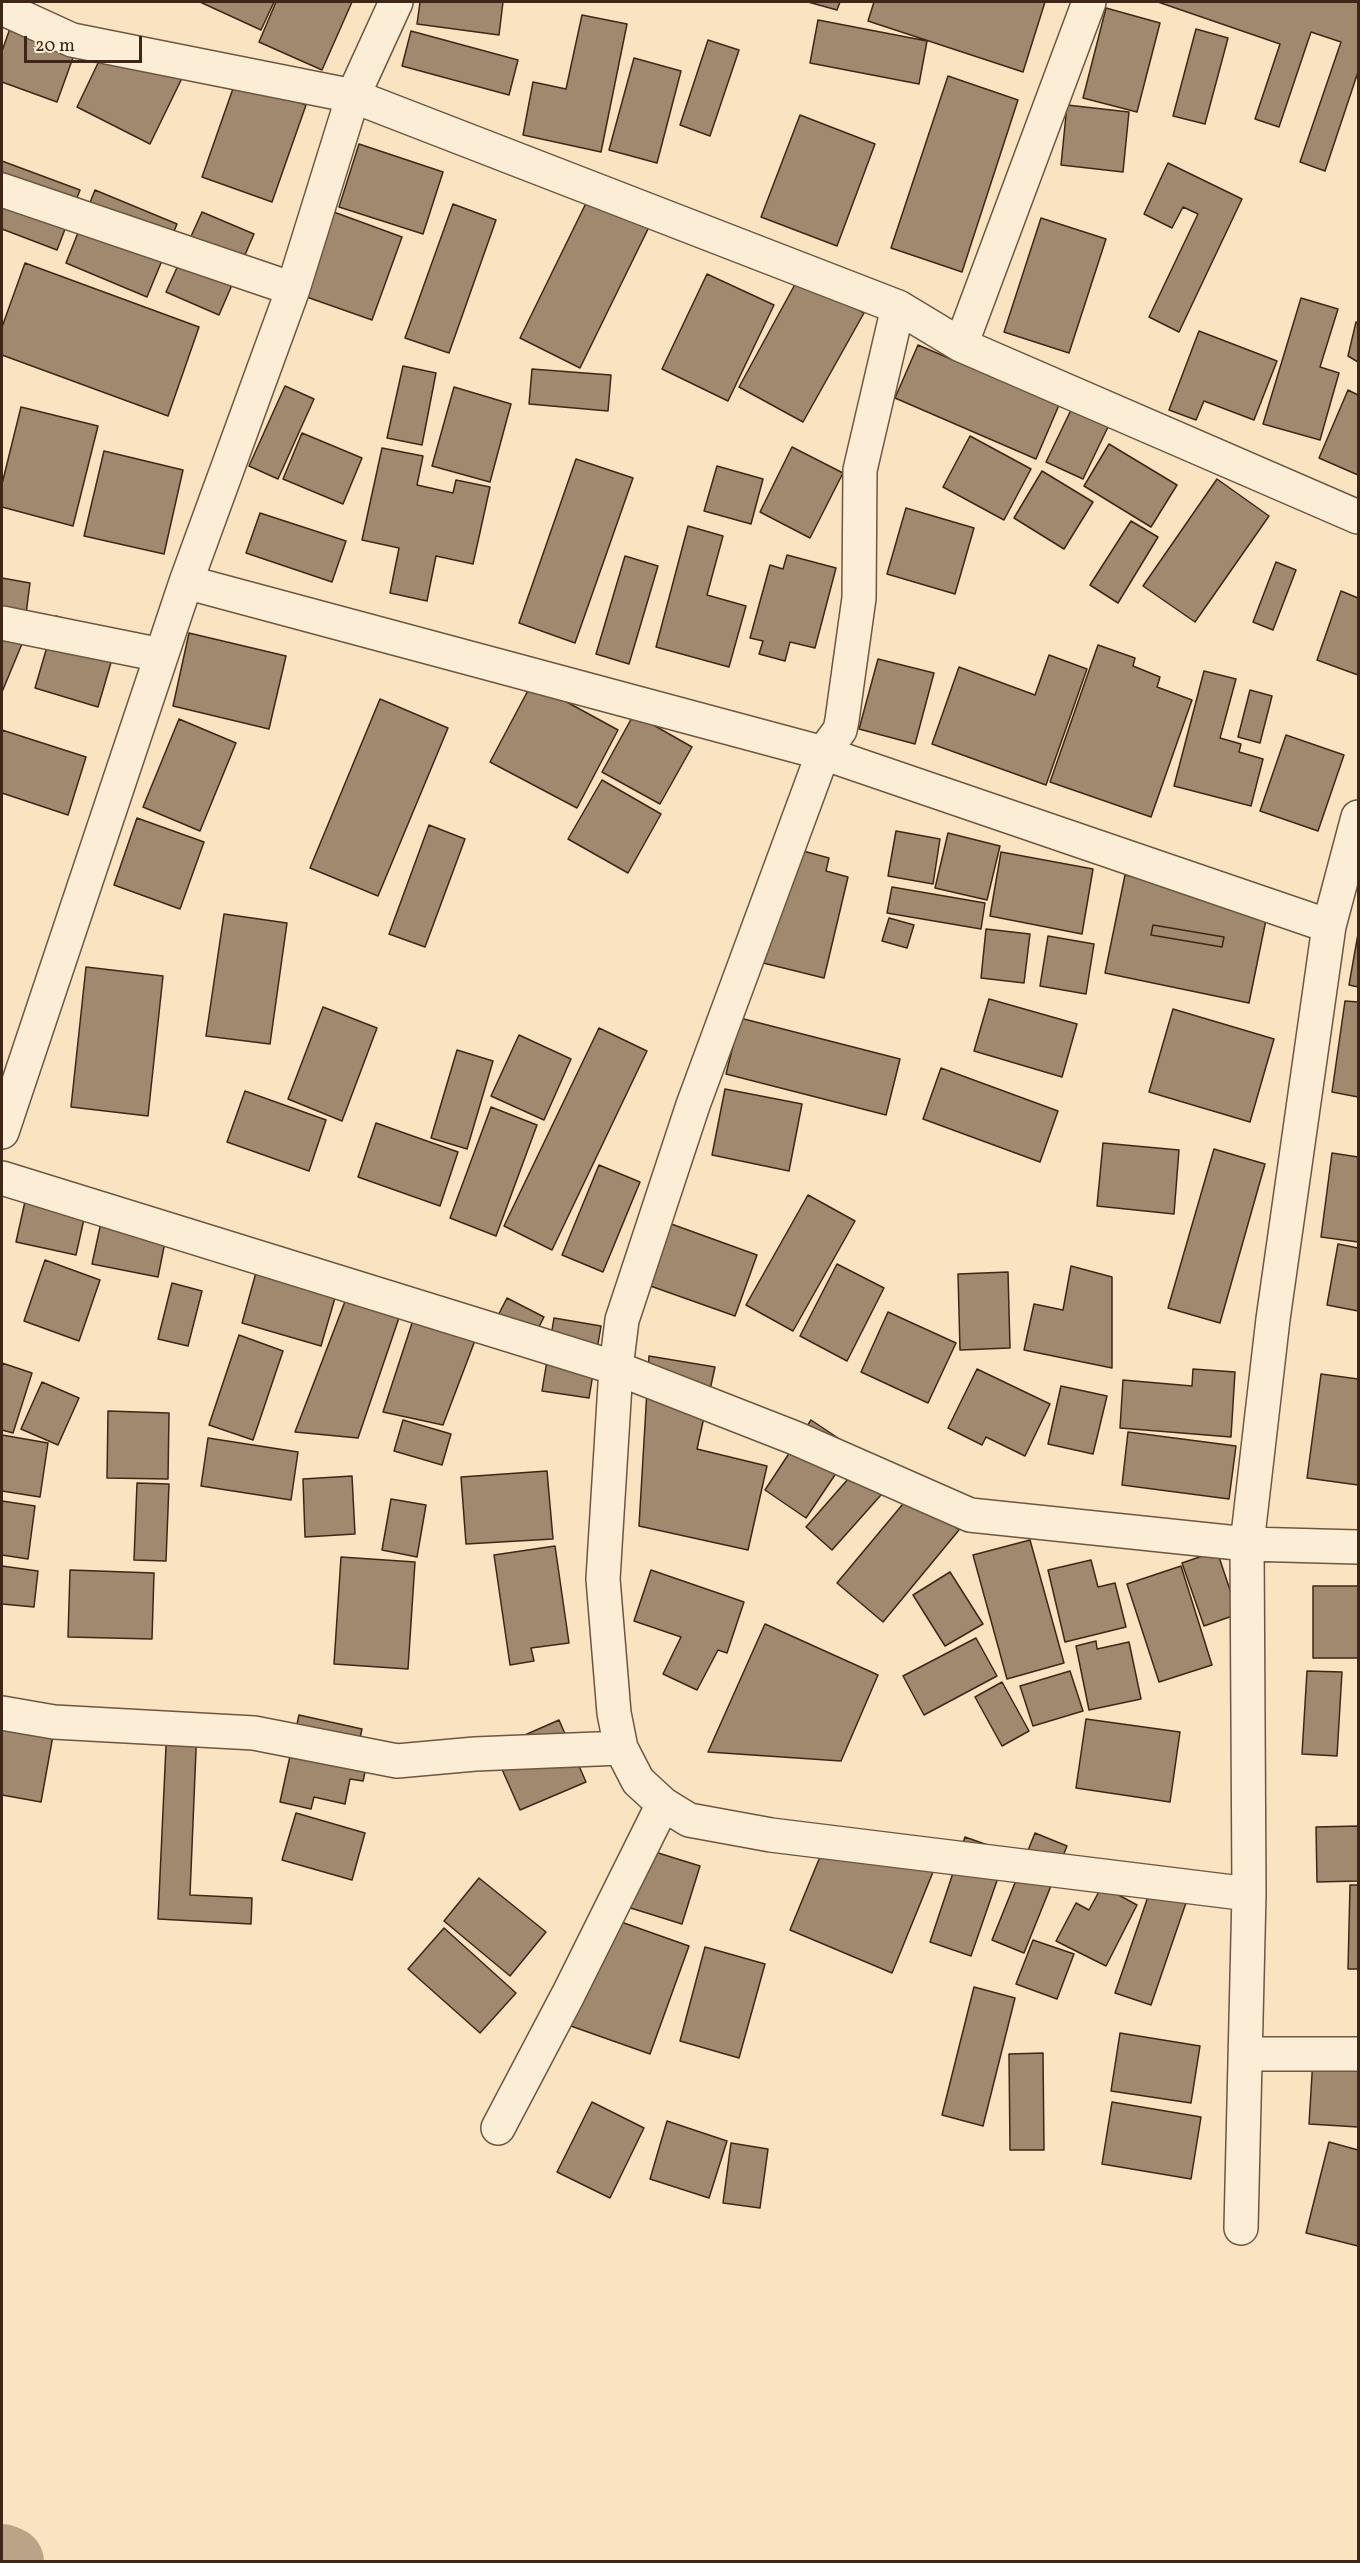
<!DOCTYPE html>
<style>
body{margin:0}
#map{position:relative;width:1360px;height:2563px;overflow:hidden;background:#fae3c0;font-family:Vollkorn,serif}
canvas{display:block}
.frame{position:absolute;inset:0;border:3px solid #3f2717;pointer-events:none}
.scale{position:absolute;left:24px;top:36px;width:118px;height:27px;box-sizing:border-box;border:3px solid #3f2717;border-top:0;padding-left:8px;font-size:18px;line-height:21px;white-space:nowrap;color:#3f2717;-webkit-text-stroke:4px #fcedd6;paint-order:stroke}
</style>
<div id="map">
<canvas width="1360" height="2563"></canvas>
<div class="frame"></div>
<div class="scale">20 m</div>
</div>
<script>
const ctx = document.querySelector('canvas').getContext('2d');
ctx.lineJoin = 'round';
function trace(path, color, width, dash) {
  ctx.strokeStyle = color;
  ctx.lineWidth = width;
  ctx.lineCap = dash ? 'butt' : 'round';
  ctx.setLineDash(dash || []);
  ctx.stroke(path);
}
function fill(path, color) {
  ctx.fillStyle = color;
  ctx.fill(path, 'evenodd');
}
const river = new Path2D(`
 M2 2559 9 2562`);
const building = new Path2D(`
 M200 2H274L261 30Z
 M276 2H352L322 70 259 42Z
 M420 2H503L499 35 417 24Z
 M808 2H840L837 10Z
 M874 2H1045L1023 72 868 21Z
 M1158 2H1358V72L1325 171 1300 162 1341 42 1311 32 1279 127 1255 119 1280 44Z
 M18 6 83 30 57 102 2 82V51Z
 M1106 8 1160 23 1137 112 1083 98Z
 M582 15 627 24 601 152 523 135 533 82 566 89Z
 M818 20 927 41 919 84 810 63Z
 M1196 29 1228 38 1205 124 1173 116Z
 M411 31 518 60 509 95 402 66Z
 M110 38 184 74 150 144 77 107Z
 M708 40 739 50 710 136 680 125Z
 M634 58 681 71 657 163 609 150Z
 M948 76 1018 100 962 272 891 248Z
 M236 80 306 105 272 202 202 177Z
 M1067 105 1129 112 1123 172 1061 165Z
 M800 115 875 144 837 246 761 217Z
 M359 144 443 172 423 234 339 207Z
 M2 161 80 190 57 250 2 229Z
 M1168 163 1242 199 1179 332 1149 317 1198 214 1183 207 1172 228 1144 214Z
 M95 190 177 224 147 297 66 263Z
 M589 197 649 227 580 368 520 338Z
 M453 204 496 220 449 353 405 338Z
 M331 211 402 237 372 320 301 295Z
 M202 212 254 234 219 315 166 292Z
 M1041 218 1106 239 1069 353 1004 332Z
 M25 263 199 327 168 416 2 355V327Z
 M707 274 774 305 728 401 662 369Z
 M799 277 864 313 803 422 739 387Z
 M1301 298 1338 309 1320 367 1339 373 1320 440 1263 424Z
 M1356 322 1358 323V362L1348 356Z
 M1199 331 1277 361 1254 420 1204 401 1196 420 1169 410Z
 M918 345 1059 405 1036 459 895 398Z
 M403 366 436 373 422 445 387 438Z
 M532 369 611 375 608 411 529 404Z
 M285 386 314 399 278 479 249 466Z
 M454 387 511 404 490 482 432 466Z
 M1348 390 1358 395V475L1319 458Z
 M21 407 98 426 73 526 2 507V484Z
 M1071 410 1108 427 1083 479 1046 462Z
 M302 433 362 458 343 504 283 479Z
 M970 436 1031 469 1004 520 943 487Z
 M1109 444 1177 485 1151 527 1084 486Z
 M792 447 843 473 810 538 760 512Z
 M382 448 423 456 417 485 453 493 456 480 490 487 473 564 436 556 427 601 390 593 399 548 362 540Z
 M104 451 183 470 164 554 84 536Z
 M576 459 633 478 575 643 519 623Z
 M717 466 763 479 751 524 704 511Z
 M1042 471 1093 502 1064 549 1014 518Z
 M1217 479 1269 516 1195 622 1143 586Z
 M906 508 974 528 955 594 887 574Z
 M260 513 346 541 332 582 246 553Z
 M1131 521 1158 537 1118 603 1090 585Z
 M688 526 723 536 707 595 746 606 729 667 656 647Z
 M787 555 836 568 815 648 790 642 785 661 759 654 763 641 750 638 770 565 783 569Z
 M625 556 658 566 629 664 596 654Z
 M1276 562 1296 570 1273 630 1253 622Z
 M2 578 30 583 26 614 2 610Z
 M1341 591 1358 598V675L1317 660Z
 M2 615 29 627 2 692Z
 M56 616 119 635 98 707 35 688Z
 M189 633 286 656 269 729 173 706Z
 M1098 645 1135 658 1133 666 1160 677 1157 687 1192 700 1151 817 1050 782Z
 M1049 655 1087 669 1046 785 932 744 959 667 1035 695Z
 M878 659 934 673 915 744 859 729Z
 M1204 671 1236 679 1220 738 1241 744 1239 752 1263 759 1251 806 1174 786Z
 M532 683 618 730 577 808 490 762Z
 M1250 690 1272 696 1260 743 1238 737Z
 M380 699 448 728 378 896 310 868Z
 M634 714 692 747 660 804 602 772Z
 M179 719 236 743 200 831 143 807Z
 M2 730 86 757 68 815 2 793Z
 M1286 735 1344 755 1318 831 1260 811Z
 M602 780 661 814 628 873 568 839Z
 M137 818 204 842 180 909 114 885Z
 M429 825 465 839 425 947 389 934Z
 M896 831 940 839 933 884 888 876Z
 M948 833 1000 846 987 900 935 888Z
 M803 851 829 858 826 871 848 877 824 978 751 960Z
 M1001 852 1093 869 1082 934 990 916Z
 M1125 875 1269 905 1249 1003 1105 973ZM1153 925 1224 937 1222 947 1151 935Z
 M892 887 985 903 981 929 887 913Z
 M224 914 287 923 270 1044 206 1036Z
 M889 918 914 925 907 948 882 941Z
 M1153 925 1224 937 1222 947 1151 935Z
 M986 929 1030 934 1024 983 981 978Z
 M1358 934V987L1349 985Z
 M1048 936 1094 944 1086 994 1040 986Z
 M86 967 163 976 148 1116 71 1107Z
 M989 999 1077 1024 1062 1077 974 1051Z
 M1345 1001 1358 1002V1097L1332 1092Z
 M323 1007 377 1028 342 1121 288 1099Z
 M1173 1009 1274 1039 1250 1122 1149 1092Z
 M740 1018 900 1059 886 1115 726 1074Z
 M599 1028 647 1051 552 1250 504 1226Z
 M519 1035 571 1059 544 1120 491 1096Z
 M457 1050 493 1061 467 1149 431 1138Z
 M941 1068 1058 1111 1040 1162 923 1119Z
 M725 1089 802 1104 789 1171 712 1155Z
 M245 1091 326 1120 309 1171 227 1142Z
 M491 1107 537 1125 496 1236 450 1218Z
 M376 1123 458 1152 440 1206 358 1177Z
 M1103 1143 1179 1150 1174 1214 1097 1206Z
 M1214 1149 1265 1164 1220 1323 1168 1308Z
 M1332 1153 1358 1157V1242L1321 1237Z
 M599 1165 640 1182 603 1272 562 1255Z
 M30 1179 90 1192 76 1255 16 1242Z
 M808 1195 855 1221 793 1331 746 1305Z
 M105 1204 170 1217 158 1277 92 1264Z
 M663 1221 757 1255 735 1316 642 1283Z
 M1338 1244 1358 1248V1311L1327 1305Z
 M45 1260 100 1280 79 1341 24 1321Z
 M837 1264 884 1288 847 1361 800 1336Z
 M1071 1266 1112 1277V1368L1024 1350 1034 1304 1063 1310Z
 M257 1269 337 1291 321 1346 242 1323Z
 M1008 1272 1010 1348 960 1350 958 1274Z
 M172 1283 202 1291 188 1346 158 1339Z
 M349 1291 401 1312 358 1438 295 1432Z
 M507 1298 544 1317 524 1356 487 1337Z
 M888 1312 956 1343 928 1403 861 1372Z
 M415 1314 479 1330 443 1425 383 1412Z
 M554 1318 601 1326 589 1398 542 1391Z
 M239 1335 283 1351 253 1440 209 1425Z
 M649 1356 715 1367 697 1449 767 1466 748 1550 639 1526Z
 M2 1363 32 1373 13 1433 2 1430Z
 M977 1369 1050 1404 1025 1456 986 1437 982 1445 948 1428Z
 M1193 1369 1235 1372 1231 1437 1120 1428 1123 1380 1192 1386Z
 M1321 1374 1358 1379V1485L1307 1478Z
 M42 1382 79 1398 58 1445 21 1429Z
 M1061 1386 1107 1396 1093 1454 1048 1444Z
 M108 1411 169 1413 168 1479 107 1478Z
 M403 1420 451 1434 442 1465 394 1451Z
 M811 1420 853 1448 806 1518 765 1490Z
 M1128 1432 1236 1446 1229 1499 1122 1485Z
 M2 1435 48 1443 40 1497 2 1491Z
 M208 1438 298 1452 291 1500 201 1486Z
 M863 1462 889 1486 832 1550 806 1527Z
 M547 1471 553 1539 466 1544 461 1477Z
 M352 1476 355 1534 305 1537 303 1479Z
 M137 1483 169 1484 166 1561 134 1560Z
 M913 1492 959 1530 883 1622 837 1583Z
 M391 1499 426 1505 417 1557 382 1550Z
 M2 1501 35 1506 28 1559 2 1555Z
 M1030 1540 1064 1663 1007 1679 973 1555Z
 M555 1546 569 1643 531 1648 534 1661 510 1665 494 1555Z
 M1217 1551 1238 1614 1204 1626 1182 1563Z
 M341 1557 415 1562 408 1669 334 1664Z
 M1091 1560 1098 1587 1115 1583 1126 1627 1065 1642 1048 1570Z
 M2 1566 38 1571 34 1607 2 1604Z
 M1181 1566 1212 1665 1159 1682 1127 1584Z
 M70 1570 154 1573 152 1639 68 1637Z
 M651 1570 744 1602 727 1653 718 1650 697 1690 663 1674 681 1637 634 1621Z
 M950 1572 983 1624 945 1646 913 1595Z
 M1313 1586H1358V1658H1313Z
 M765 1624 878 1675 841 1761 708 1752Z
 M976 1638 997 1676 924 1715 903 1676Z
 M1096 1641 1097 1649 1129 1642 1141 1699 1089 1710 1076 1646Z
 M1070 1671 1083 1711 1033 1726 1020 1686Z
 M1307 1671 1342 1672 1337 1756 1302 1754Z
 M1002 1682 1029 1731 1002 1746 975 1697Z
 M299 1715 362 1729 358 1747 370 1750 363 1781 350 1779 345 1804 314 1797 311 1809 280 1802Z
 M1086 1719 1180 1732 1170 1802 1076 1788Z
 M2 1720 54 1730 41 1802 2 1795Z
 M559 1720 586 1782 520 1810 493 1749Z
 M167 1724 197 1726 190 1895 252 1898 251 1924 158 1919Z
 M296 1813 365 1833 352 1880 282 1860Z
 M1358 1826V1881L1317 1882 1316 1827Z
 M831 1830 933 1872 892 1973 790 1930Z
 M1035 1833 1067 1846 1024 1953 992 1940Z
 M965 1837 999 1849 1001 1869 971 1956 930 1942Z
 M639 1847 700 1866 682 1924 621 1905Z
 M479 1878 546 1932 510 1976 444 1921Z
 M1153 1882 1189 1894 1151 2005 1115 1993Z
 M1350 1885H1358V1969H1348Z
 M1102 1886 1137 1905 1106 1966 1056 1941 1076 1903 1089 1910Z
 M607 1917 689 1946 650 2054 568 2025Z
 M444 1928 516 1993 480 2033 408 1969Z
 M1033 1940 1074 1954 1057 1999 1016 1984Z
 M705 1947 765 1964 739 2058 680 2041Z
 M974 1987 1015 1998 983 2126 942 2115Z
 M1120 2033 1200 2046 1191 2103 1111 2091Z
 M1043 2053 1044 2150H1010L1009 2054Z
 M1313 2058 1358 2061V2127L1309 2124Z
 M592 2102 644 2128 610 2198 557 2172Z
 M1112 2102 1201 2117 1191 2179 1102 2164Z
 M667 2121 727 2141 709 2198 650 2179Z
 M1329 2142 1358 2150V2246L1306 2233Z
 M731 2143 768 2149 760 2208 723 2203Z`);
const minor = new Path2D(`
 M2 8 72 40 353 96 898 307 961 345 1358 517
 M2 190 293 289
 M898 307 860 470 859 598 842 720 840 730 823 753 693 1105 622 1320 616 1368 603 1579 614 1713 621 1748 638 1781 663 1804 689 1820 771 1835 1249 1894
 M961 345 1089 2
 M186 582 823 753 1329 926
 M2 623 161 655
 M2 1132 186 582 293 289 353 96 396 2
 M2 1178 616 1368 795 1438 970 1515 1247 1544 1358 1547
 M2 1713 54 1722 254 1733 397 1761 475 1754 621 1748
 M1246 2054H1358
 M498 2128 568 1995 663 1804
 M1241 2228 1249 1894 1247 1544 1273 1319 1329 926 1358 817`);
trace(river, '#baa387', 70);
fill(building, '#a0896f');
trace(building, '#3f2717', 1.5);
trace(minor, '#6e5641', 36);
trace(minor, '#fcedd6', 33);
</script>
